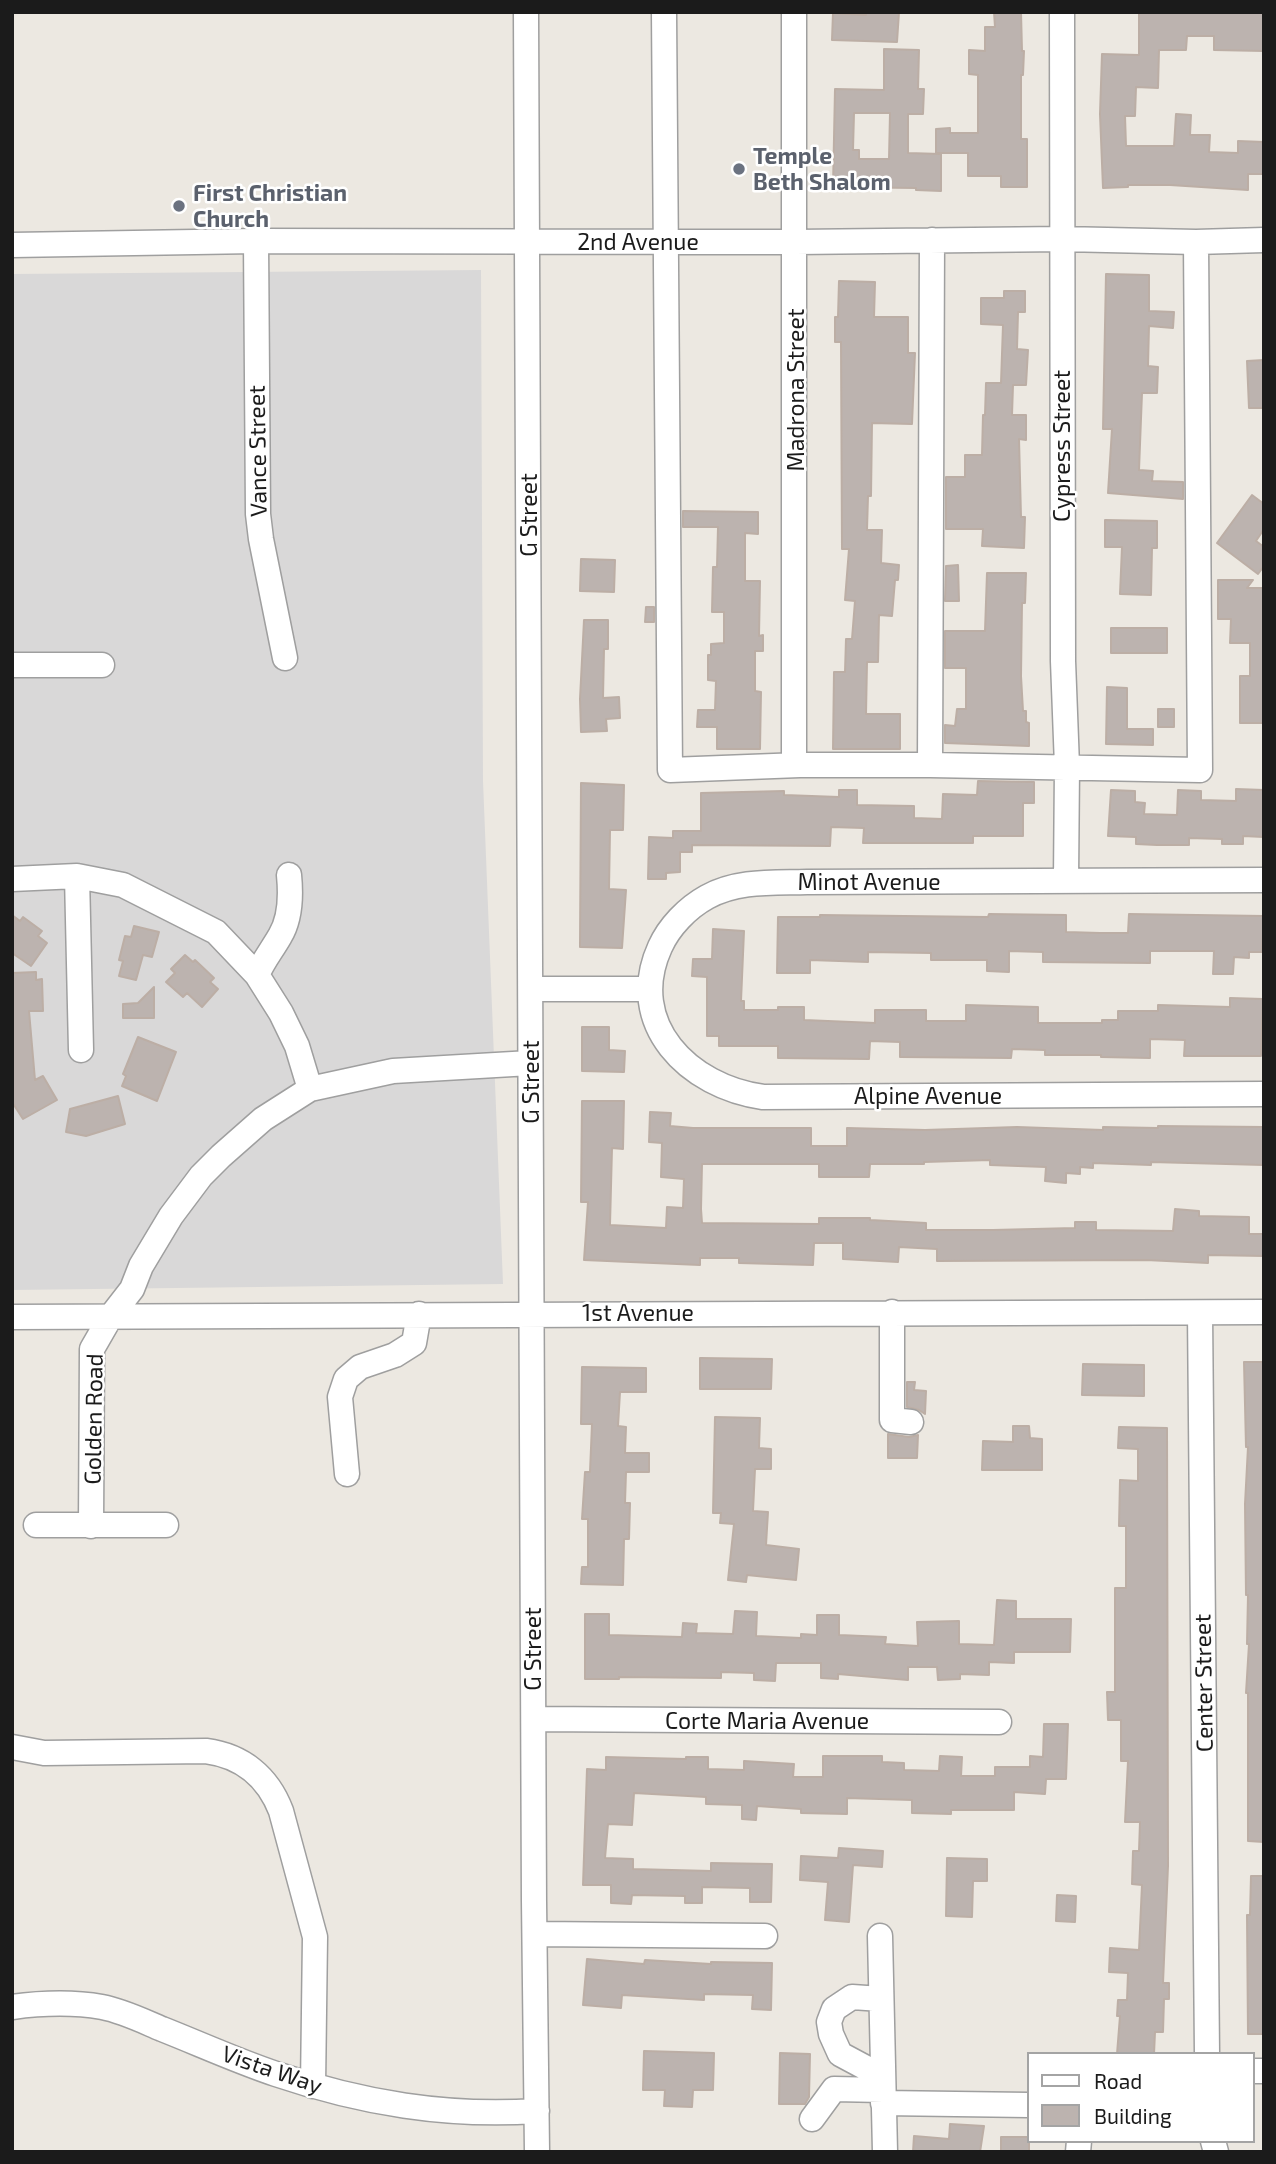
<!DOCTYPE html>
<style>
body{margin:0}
#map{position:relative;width:1276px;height:2164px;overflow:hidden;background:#ece8e1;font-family:"Exo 2",sans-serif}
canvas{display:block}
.frame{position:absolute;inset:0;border:14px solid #1b1b1b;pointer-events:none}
.legend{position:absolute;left:1027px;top:2052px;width:228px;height:91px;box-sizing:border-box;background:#fff;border:2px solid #a4a4a4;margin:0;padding:9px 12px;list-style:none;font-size:21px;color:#1b1b1b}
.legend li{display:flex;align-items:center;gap:14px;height:35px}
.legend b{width:35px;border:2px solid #a4a4a4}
</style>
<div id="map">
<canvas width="1276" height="2164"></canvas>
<div class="frame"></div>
<ul class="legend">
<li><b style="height:9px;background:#fff"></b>Road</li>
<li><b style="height:19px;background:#bcb3af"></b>Building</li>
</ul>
</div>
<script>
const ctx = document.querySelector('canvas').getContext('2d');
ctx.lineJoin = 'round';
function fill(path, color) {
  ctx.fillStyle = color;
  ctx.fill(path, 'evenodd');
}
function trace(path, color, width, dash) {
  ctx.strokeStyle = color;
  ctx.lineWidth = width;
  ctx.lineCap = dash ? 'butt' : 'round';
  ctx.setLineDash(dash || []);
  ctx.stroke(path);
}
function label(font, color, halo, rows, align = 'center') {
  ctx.font = font + ' "Exo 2",sans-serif';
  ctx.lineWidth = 5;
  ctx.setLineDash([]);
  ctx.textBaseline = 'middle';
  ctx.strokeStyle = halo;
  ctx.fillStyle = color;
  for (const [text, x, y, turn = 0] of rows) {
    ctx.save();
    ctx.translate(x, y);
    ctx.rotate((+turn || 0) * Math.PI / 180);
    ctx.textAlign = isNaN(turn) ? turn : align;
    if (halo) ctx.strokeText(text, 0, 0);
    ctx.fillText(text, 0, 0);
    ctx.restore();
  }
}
const residential = new Path2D(`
 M481 270 483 781 503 1284 12 1290V274Z`);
const building = new Path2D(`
 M866 12H899L897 42 832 40 833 13 866 15Z
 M994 12H1021L1022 51H1024L1023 75H1021V139H1027V187H1001V176H968V153H936V129L950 128V133H978V75L969 74V50L985 51V27H995Z
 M1139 12H1264V51L1214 50V36H1187L1186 50H1159L1158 88 1136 87 1135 116H1125L1126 146H1174L1176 114 1191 115 1190 135H1210L1209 152 1238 153V141L1264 142V174H1248V190L1170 185H1128V187L1103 188 1100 114 1102 54 1139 55Z
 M884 49 919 50 918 89H924L923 114H908V153L941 154V191L916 190V188L833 187 835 89 884 90ZM854 113H890L889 159H859V150H853Z
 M1106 274 1149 275V311L1174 312 1173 328 1149 326 1148 366 1158 367 1157 393H1142L1139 470 1153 471 1152 481 1183 482V499L1108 493 1112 429H1103Z
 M839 281 875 282 874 317H908V353H915L912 424 872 423 871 496H868L867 530H882L881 563 899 565 898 580H895L892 616 879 615 878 662H867L866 714H900V749H833L834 672H845L846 639H852L855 601 845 600 849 549H842L841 342H835V317H838Z
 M1004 291H1025V312H1018L1017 349 1028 350 1026 385H1013L1012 415H1026V440L1019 439 1021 517H1025L1024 548 982 546 983 529H946V477H965V455H982L983 415H985L986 383H1001L1003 325 981 324V298H1004Z
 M1264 360V408H1249L1247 361Z
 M1252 495 1264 504V529L1256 541 1264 547V566L1258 574 1217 543Z
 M683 511 758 512V534L745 533V581H760L759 636 763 635V651H755V691L761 692 760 749H717V727H697L698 710H715L716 681 708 680V655H711V644L724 643V612H712L713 567H717L718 527H683Z
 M1105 520 1157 521V548H1152L1151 595 1120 594 1122 547H1105Z
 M581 559 615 560 614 592 580 591Z
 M958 565 959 601H945L946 566Z
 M987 573H1026L1025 603H1022L1021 676 1023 711H1026V722L1029 723V746L945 743V725L955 726 957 709H966V668H945V631H985Z
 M1218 580H1253L1247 588H1264V723H1240V676H1250V643H1230L1231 619H1218Z
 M646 607H654V622H645Z
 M584 620H608V649H604L603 698 619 697 620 718 606 719 607 731 581 732 580 699Z
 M1111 628H1167V653H1111Z
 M1107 687 1127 688V729H1153V745L1106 744Z
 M1158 709H1174V727H1158Z
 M978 781 1034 782V803H1023V836H973V843H863L864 828 831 827 830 846 692 845V852H680V872L666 873V879H648L649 837 673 838V831H701V793L784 791V795L839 797V790H857V805L914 806V818L942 819 943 794 977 795Z
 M581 783 624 785 623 830H610L609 889 626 890 622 948 580 947Z
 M1236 789 1264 790V837L1243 836V844H1222V839L1189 838V845H1157L1136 844V837L1108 836 1111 790 1135 791V802L1145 803 1144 814 1177 815 1178 790 1201 791V800L1236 801Z
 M989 914 1066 915V932L1100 933H1128L1129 914 1264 916 1262 952H1249V958L1234 957 1233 974H1213L1214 951H1150V963L1043 962V952L1009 951V972L987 971V960H931V953L868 952V962L810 960V973H777L778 917H820V915L988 917Z
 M12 915 20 921 23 917 42 931 38 936 47 943 31 966 12 953Z
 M134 926 159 932 152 957 143 955 136 980 119 976 123 961 119 960 125 936 131 937Z
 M713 929 744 931 741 1001H744V1010H778V1007H804V1020L875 1023V1010H926V1021H966V1005L1038 1007V1023H1102V1020H1118V1011H1158V1005L1230 1007V998L1263 999 1261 1056H1184L1185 1040 1150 1039V1058L1101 1057V1055H1045V1050L1012 1049 1011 1058 900 1057V1042L870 1041 869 1059 778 1058V1046H719V1036H707V977L692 976 693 959H712Z
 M185 955 193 962 195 960 214 978 210 982 218 989 202 1007 187 993 183 997 166 982 175 973 171 969Z
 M36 972V980L42 979 43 1011H29L35 1080 43 1076 57 1100 23 1119 12 1102V973Z
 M154 987V1018H123V1004L138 1003Z
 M582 1027H609V1050L625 1051 624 1072 582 1071Z
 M138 1037 176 1052 157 1101 122 1086 126 1076 123 1074Z
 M118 1096 125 1124 86 1136 66 1132 70 1109Z
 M582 1101H624L623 1149 612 1148 610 1225 666 1228 667 1207 683 1208 684 1179 661 1177 662 1143 649 1142 650 1112 671 1113 670 1126 693 1128H811V1146H847V1128L925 1130 1017 1127 1103 1130V1127L1158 1128V1126L1264 1127V1165L1151 1162V1165L1093 1163V1168L1080 1167V1174L1066 1173V1183L1045 1181 1046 1167 990 1165V1160L924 1162V1164H870L869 1177H819V1164H702L701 1209 702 1223 819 1224V1218H870V1220L926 1223V1230H993L1075 1228V1222H1096V1230L1173 1231 1175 1209 1199 1211V1216L1249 1217V1234H1264V1256L1208 1255V1263L1146 1260 937 1261V1249L899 1247 898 1262 843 1259V1243H814L813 1265 739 1263V1258H700V1265L584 1260 588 1202H581Z
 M700 1358 772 1359 771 1389H700Z
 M1244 1362H1264V1842L1248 1841V1693H1246L1249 1644H1247L1248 1595H1246L1245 1504 1248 1447H1246Z
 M1083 1364 1144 1365V1396L1082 1395Z
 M582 1367 646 1368V1392H620L618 1426 626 1427 625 1453H649V1472H626L625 1503H630L629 1539H624L623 1585 581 1584 582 1567H588V1519H582L585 1472H590L592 1424H581Z
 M907 1382H915L914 1390 926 1391 925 1414 919 1410 907 1407Z
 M715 1417 760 1418 759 1448 771 1449V1469H755L753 1511 768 1512 766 1545 799 1549 796 1580 747 1575 746 1582 728 1580 734 1524 720 1523 721 1513H713Z
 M1013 1426H1029L1030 1438 1042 1439V1470H982L983 1441 1013 1442Z
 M1119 1427 1167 1428 1168 1866 1163 1983H1169V1999H1164L1163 2032H1155L1154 2054H1117L1120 2016H1117L1118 2000H1127L1128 1973 1109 1972 1110 1948 1139 1950 1142 1885 1132 1884 1133 1851H1139L1140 1822H1125L1128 1761H1121V1720H1108L1107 1692H1115V1588H1126V1526H1119L1120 1480 1138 1481V1449L1118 1448Z
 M888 1434 909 1437 918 1435 917 1458H888Z
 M997 1600 1016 1601V1619H1071L1070 1652H1014V1663L989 1662V1675L960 1674V1679L938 1680 937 1667H908V1680L838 1674V1679L821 1678V1663H776L775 1681 754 1680V1673L721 1672V1678L619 1677V1679H585V1614H609V1635L682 1637 683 1623 697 1624 696 1633 733 1634 735 1611 757 1612 756 1636 801 1638V1634L817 1635V1615H839V1635L886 1637 885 1644 918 1646 917 1622 959 1621V1644L994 1645Z
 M1044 1724H1068L1066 1779H1046L1045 1794 1014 1792V1810H951V1814L912 1813V1800L847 1798V1814L801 1813V1809L757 1806 756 1820 742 1819V1805L706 1804V1797L634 1793 632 1825 608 1824 605 1858 633 1859V1869L711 1871V1863L772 1864 771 1902H750V1888L702 1887V1903H685V1896L632 1895 631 1904 611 1903V1885H583L587 1769 606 1770V1757L686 1759V1757H708V1769L744 1770V1761L794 1764 793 1777H823V1756H882V1762L904 1763V1770L939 1771 940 1756 962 1757 961 1776H995V1767H1030V1756L1043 1757Z
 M839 1848 883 1851 882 1867 853 1865 849 1922 825 1920 828 1882 800 1880 801 1856 838 1858Z
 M947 1858 987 1859V1881H973L972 1917 946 1916Z
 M1251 1876H1264V2034H1248L1247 1915H1250Z
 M1057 1895 1076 1896 1075 1922 1056 1921Z
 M587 1959 644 1964 645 1960 711 1964V1962L772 1963 771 2010 752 2009 753 1995 704 1994V2000L622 1995 621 2008 583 2005Z
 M644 2051 714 2053 713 2090H693L692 2107 664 2106 665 2090H643Z
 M780 2053 810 2054 809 2097 805 2104H779Z
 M950 2124 984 2126 980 2152H913L914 2136 949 2139Z
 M1001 2137H1029V2152H1001Z`);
const minor = new Path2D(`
 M526 12 534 1901 537 2152
 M664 12 670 770 800 765H930L1200 770 1196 242
 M794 12V757L800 765
 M1062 12 1063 661 1067 766 1066 880
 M256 241 258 514 261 539 285 658
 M12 245 256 241 796 242 1062 239 1196 242 1264 240
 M12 665H102
 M930 765 932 240
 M77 876 81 1050
 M12 879 77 876 123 885 216 932 257 975 281 1013 297 1046 310 1089
 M1264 880 807 882C773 883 738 880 707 897 687 908 669 927 660 947 625 1024 689 1087 763 1097L1264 1094
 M257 975C263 961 272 950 280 936 291 918 291 895 289 875
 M531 989H648
 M892 1312V1420L911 1422
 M1200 1313 1207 2054
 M12 1317 1264 1312
 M347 1474 340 1397 346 1379 360 1367 395 1355 414 1343 419 1314
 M36 1525H166
 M91 1526 92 1349 111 1316 132 1289 141 1266 171 1216 201 1176 221 1156 263 1119 310 1089 393 1071 530 1063
 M534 1719 999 1722
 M12 1747 44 1753 206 1751C243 1756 268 1777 281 1811L315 1937 313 2086
 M535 1934 765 1936
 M880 1936 885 2152
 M881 1999 852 1997 834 2009 829 2022 831 2034 840 2054 883 2077
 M12 2007C42 2003 73 2002 102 2007 123 2011 143 2021 162 2029 200 2044 237 2061 276 2074 362 2103 446 2117 537 2111
 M1253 2071H1264
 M883 2103 1029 2105
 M812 2119 834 2089 883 2090
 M1213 2141 1216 2152
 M1078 2152 1079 2141`);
const markers = [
 [739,169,7,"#6b7280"],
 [179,206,7,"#6b7280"]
];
const worshipNames = [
 ["Temple",753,156],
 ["Beth Shalom",753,182],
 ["First Christian",193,193],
 ["Church",193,219]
];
const streetNames = [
 ["2nd Avenue",638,242],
 ["Madrona Street",796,390,-90],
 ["Cypress Street",1062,446,-90],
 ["Vance Street",258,451,-91],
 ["G Street",529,515,-90],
 ["Minot Avenue",869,882],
 ["G Street",531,1082,-90],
 ["Alpine Avenue",928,1096],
 ["1st Avenue",638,1313],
 ["Golden Road",94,1419,-89],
 ["G Street",533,1649,-90],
 ["Center Street",1204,1683,-91],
 ["Corte Maria Avenue",767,1721],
 ["Vista Way",272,2070,19]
];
fill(residential, '#d9d8d8');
fill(building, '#bcb3af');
trace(building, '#bcaea5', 2);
trace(minor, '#9f9f9f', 27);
trace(minor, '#fff', 24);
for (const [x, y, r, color] of markers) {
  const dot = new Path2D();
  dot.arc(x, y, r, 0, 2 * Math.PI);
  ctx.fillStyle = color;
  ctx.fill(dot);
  trace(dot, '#fff', 2.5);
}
label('bold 23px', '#5b616d', '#fff', worshipNames, 'left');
label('23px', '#1b1b1b', '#fff', streetNames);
</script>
